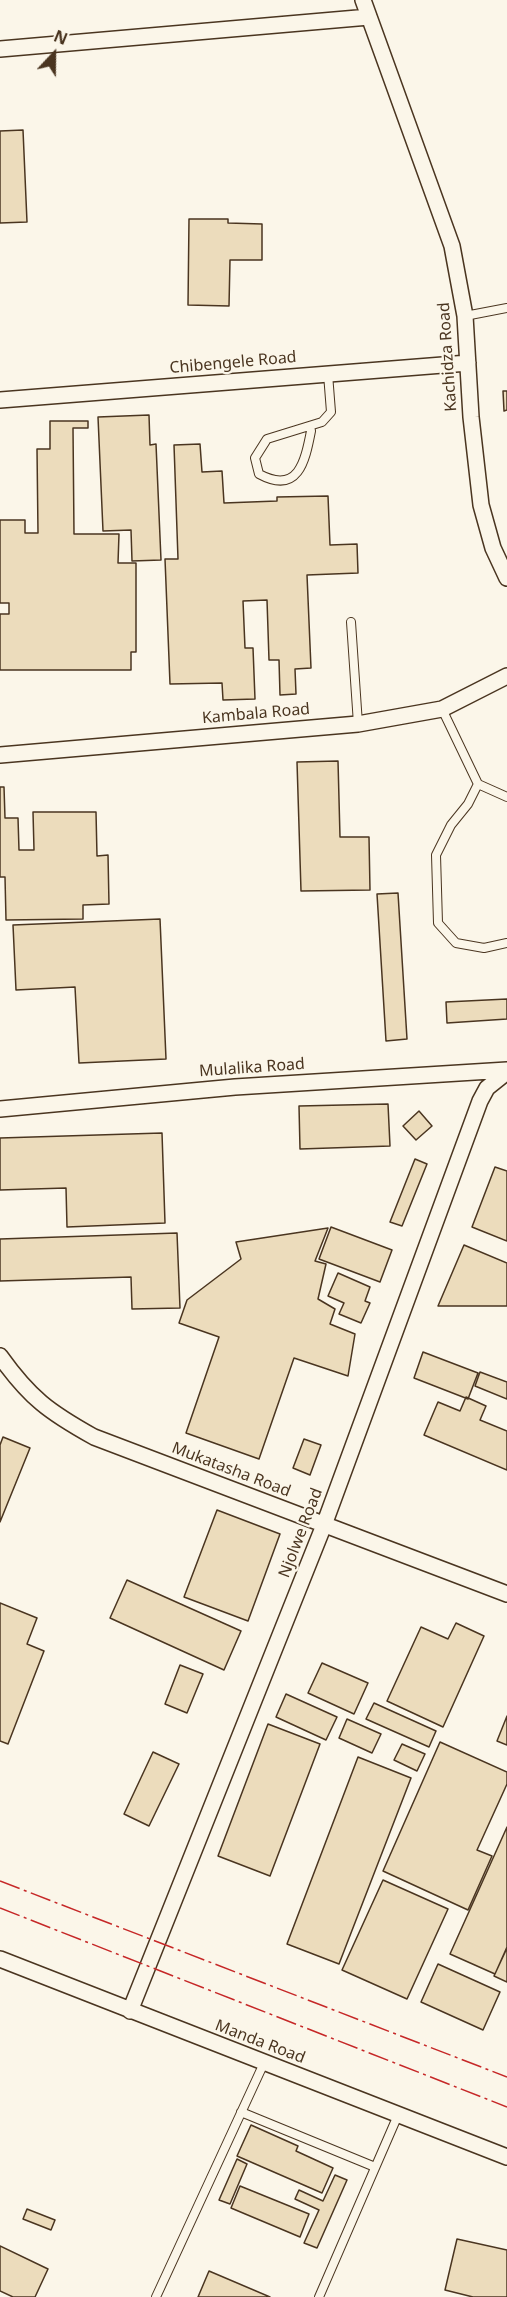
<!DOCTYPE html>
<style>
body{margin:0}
#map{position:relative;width:507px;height:2297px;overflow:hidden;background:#fbf6e9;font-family:"Noto Sans",sans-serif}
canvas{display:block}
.north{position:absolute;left:24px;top:24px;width:60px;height:60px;-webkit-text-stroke:4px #fbf6e9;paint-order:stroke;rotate:22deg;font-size:16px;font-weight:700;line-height:24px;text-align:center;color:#4a3520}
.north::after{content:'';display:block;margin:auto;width:21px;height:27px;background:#4a3520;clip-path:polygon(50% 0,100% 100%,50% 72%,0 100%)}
</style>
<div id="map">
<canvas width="507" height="2297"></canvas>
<div class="north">N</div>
</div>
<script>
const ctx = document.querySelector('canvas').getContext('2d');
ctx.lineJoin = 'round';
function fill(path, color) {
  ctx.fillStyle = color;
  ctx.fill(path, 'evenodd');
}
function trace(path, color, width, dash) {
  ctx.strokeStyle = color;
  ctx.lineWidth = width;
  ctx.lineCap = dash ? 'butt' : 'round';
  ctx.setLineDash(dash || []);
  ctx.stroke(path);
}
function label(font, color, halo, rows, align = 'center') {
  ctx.font = font + ' "Noto Sans",sans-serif';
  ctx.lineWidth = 4.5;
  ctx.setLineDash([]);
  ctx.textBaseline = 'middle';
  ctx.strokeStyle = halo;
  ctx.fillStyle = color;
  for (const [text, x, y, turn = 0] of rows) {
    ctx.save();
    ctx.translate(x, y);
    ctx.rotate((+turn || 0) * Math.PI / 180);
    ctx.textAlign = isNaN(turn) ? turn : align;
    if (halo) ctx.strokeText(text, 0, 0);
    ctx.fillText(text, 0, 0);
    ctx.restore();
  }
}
const building = new Path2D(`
 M23 130 27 222 0 223V131Z
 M189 219H228V223L262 224V260H230L229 306 188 305Z
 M503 391H507V410L504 411Z
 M149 415 150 445 156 444 161 560 132 561 131 530 103 531 98 417Z
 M50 421H88V428H73L74 534H119L118 563H136V652H131V670H0V614H9V603H0V520H25V533H38L37 449H50Z
 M200 444 202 472 222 471 224 503 277 501V497L328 496 330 545 357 544 358 573 307 575 311 668 295 669 296 694 280 695 279 660H269L267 600 243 601 245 648H253L255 699 223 700 222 683 170 684 165 559H178L174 445Z
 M338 761 340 837H369L370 890 301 891 297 762Z
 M0 787H4L5 818H18L19 850H34L33 812H96L97 856 108 855 109 904 83 905V919L6 920 5 877H0Z
 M398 893 407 1039 386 1041 377 894Z
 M160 919 166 1059 79 1063 75 987 16 990 13 925Z
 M507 999V1019L447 1023 446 1002Z
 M388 1104 390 1146 300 1149 299 1106Z
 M419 1111 432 1126 416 1140 403 1126Z
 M162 1133 165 1223 67 1227 66 1188 0 1190V1138Z
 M415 1159 427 1164 402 1226 390 1222Z
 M495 1167 507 1171V1241L472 1227Z
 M331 1227 392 1250 380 1282 319 1259Z
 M328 1228 315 1261 326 1264 318 1299 335 1309 330 1324 355 1334 348 1376 294 1358 259 1459 186 1433 219 1337 179 1323 187 1300 241 1259 236 1242Z
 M177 1233 180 1308 132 1309 131 1277 0 1281V1239Z
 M464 1245 507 1263V1306H438Z
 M338 1273 370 1287 365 1301 370 1303 361 1323 339 1314 344 1303 328 1296Z
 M423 1352 478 1373 468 1399 414 1378Z
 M480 1372 507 1382V1399L475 1386Z
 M466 1397 486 1406 480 1420 507 1431V1470L424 1435 438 1402 460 1411Z
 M3 1437 30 1448 0 1522V1445Z
 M304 1439 321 1445 310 1475 293 1468Z
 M217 1510 280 1534 248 1621 184 1597Z
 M127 1580 241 1631 224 1670 110 1618Z
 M0 1603 37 1618 27 1644 44 1651 8 1744 0 1741Z
 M456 1623 484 1636 443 1727 387 1701 421 1627 448 1639Z
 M322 1663 368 1683 354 1714 308 1693Z
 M180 1665 203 1674 187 1713 165 1704Z
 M286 1694 337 1717 326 1740 276 1717Z
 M374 1703 436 1731 429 1747 366 1719Z
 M507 1716V1745L497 1741Z
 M347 1719 381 1734 372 1753 339 1738Z
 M268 1724 320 1744 270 1876 218 1856Z
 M440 1742 507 1772V1784L477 1850 492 1856 468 1910 383 1871Z
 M402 1744 425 1754 417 1771 394 1760Z
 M153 1752 179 1764 149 1826 124 1814Z
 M358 1757 411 1778 339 1964 287 1944Z
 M507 1827V1947L495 1974 450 1954Z
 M383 1880 448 1909 407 1999 342 1970Z
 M507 1948V1982L494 1976Z
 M438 1964 500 1992 483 2030 421 2002Z
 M251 2125 298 2146 296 2151 333 2168 322 2193 237 2156Z
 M237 2159 247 2164 230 2204 219 2200Z
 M335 2175 347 2180 317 2248 304 2243 319 2210 295 2199 299 2190 323 2201Z
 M240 2186 309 2214 300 2237 231 2208Z
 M27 2209 55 2220 51 2230 23 2219Z
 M457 2239 507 2250V2297H473L445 2290Z
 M0 2246 48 2269 35 2297H13L0 2291Z
 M209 2271 270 2297H198Z`);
const service = new Path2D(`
 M465 316 507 308
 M310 427 311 431C305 462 298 495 259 474L255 458 267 439 322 422 331 412 328 374
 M351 622 358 724
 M442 709 478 784 468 804 451 825 436 855 438 923 456 943 484 948 507 943
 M478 784 507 797
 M241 2112 375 2167
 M156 2297 264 2063
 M319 2297 398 2115`);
const minor = new Path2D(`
 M363 0 452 246 465 316 471 417 481 505 493 548 507 578
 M0 49 369 17
 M0 400 468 363
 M0 755 358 724 442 709 507 676
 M0 1109 235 1087 507 1070
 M0 1356C30 1398 49 1412 94 1437L507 1594
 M0 1959 507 2157
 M130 2011 324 1525 480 1101 487 1088 507 1072`);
const power = new Path2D(`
 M0 1881 507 2077
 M0 1908 507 2107`);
const streetNames = [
 ["Kachidza Road",448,357,-94],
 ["Chibengele Road",233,363,-5],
 ["Kambala Road",256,714,-5],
 ["Mulalika Road",252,1068,-4],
 ["Mukatasha Road",231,1470,21],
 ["Njolwe Road",301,1533,-69],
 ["Manda Road",260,2042,21]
];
fill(building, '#ecdcbc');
trace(building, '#4a3520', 1.5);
trace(service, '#4a3520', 10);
trace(minor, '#4a3520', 18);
trace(service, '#fbf6e9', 8);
trace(minor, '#fbf6e9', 15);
trace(power, '#c62828', 1.5, [21, 4.5, 3, 4.5]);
label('16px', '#4a3520', '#fbf6e9', streetNames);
</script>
